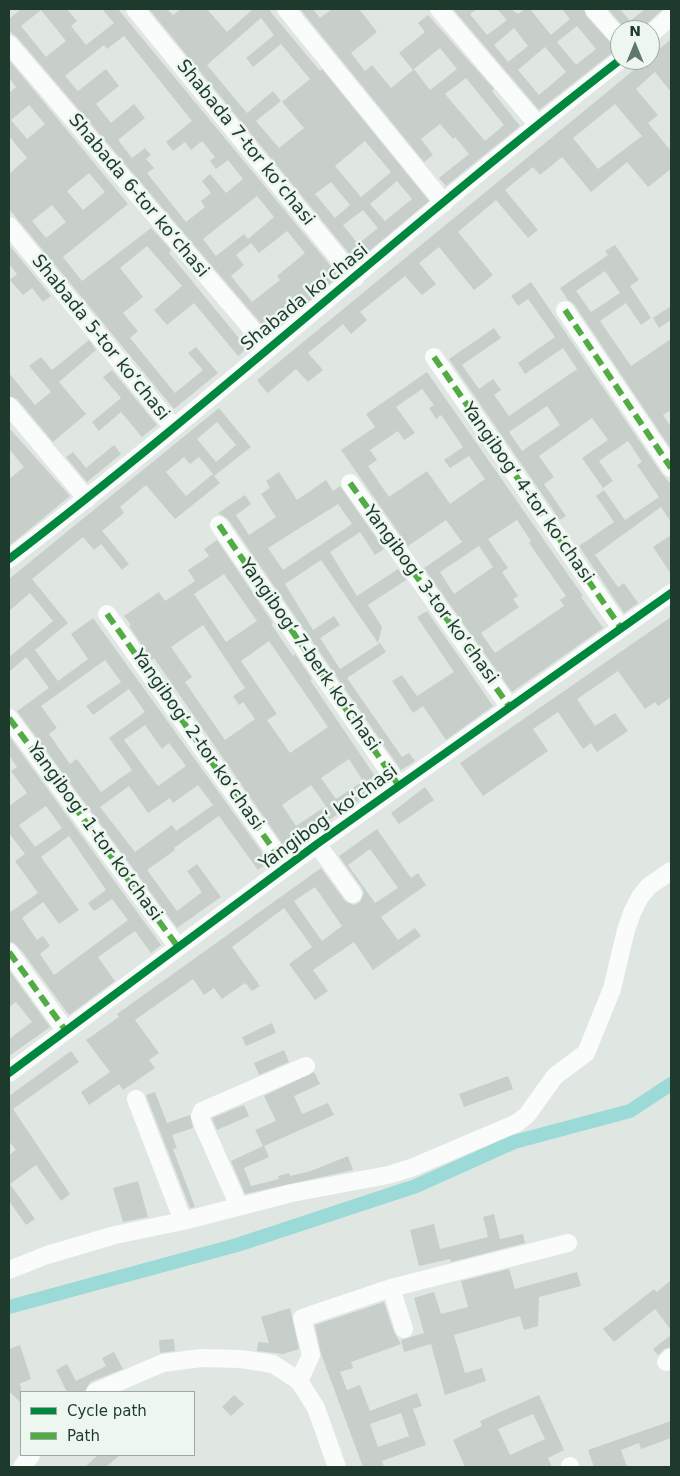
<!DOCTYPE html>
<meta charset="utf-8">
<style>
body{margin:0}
#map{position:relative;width:680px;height:1476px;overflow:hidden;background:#e0e6e2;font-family:"DejaVu Sans",sans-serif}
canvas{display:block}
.frame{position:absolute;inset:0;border:10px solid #1d3a2d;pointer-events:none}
.legend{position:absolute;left:20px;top:1391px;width:175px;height:65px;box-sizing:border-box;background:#edf7f0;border:1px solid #9aaba2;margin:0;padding:6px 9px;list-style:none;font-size:15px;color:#1d3a2d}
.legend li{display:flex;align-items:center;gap:10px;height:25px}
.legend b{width:25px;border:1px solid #9aaba2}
.north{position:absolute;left:610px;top:20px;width:50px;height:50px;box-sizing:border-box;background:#edf7f0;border:1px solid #9aaba2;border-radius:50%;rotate:0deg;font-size:14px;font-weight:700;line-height:20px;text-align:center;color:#1d3a2d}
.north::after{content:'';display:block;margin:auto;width:18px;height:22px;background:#61766c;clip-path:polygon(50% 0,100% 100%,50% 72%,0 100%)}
</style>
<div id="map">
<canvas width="680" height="1476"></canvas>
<div class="frame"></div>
<ul class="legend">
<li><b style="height:6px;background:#00873e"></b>Cycle path</li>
<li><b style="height:6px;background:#52ac44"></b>Path</li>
</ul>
<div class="north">N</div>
</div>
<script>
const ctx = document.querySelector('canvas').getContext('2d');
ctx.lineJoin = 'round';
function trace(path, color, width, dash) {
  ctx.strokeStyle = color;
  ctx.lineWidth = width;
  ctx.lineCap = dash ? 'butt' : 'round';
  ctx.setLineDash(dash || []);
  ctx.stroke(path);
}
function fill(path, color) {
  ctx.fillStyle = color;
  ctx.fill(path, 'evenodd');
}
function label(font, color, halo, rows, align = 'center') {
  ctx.font = font + ' "DejaVu Sans",sans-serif';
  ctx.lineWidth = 5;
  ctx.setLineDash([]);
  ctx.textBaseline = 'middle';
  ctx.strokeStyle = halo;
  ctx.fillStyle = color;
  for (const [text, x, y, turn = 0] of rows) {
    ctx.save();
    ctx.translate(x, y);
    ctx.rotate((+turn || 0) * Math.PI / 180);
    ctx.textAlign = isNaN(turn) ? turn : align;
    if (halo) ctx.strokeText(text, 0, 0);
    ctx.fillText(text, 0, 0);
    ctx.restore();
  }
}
const canal = new Path2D(`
 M9 1307 237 1245 416 1186 514 1142 630 1111 671 1084`);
const building = new Path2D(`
 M21 9H67L77 21 71 26 86 45 114 23 102 9H118L339 276 270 334 17 37 9 31V19ZM41 10 66 41 46 57 21 26ZM124 36 192 121 166 142 173 151 185 142 191 150 202 141 215 157 210 161 216 169 228 160 243 179 226 193 210 174 202 181 211 193 201 201 205 207 186 222 147 173 154 168 146 159 151 155 145 148 132 158 118 140 145 118 134 104 111 123 96 104 119 86 106 69 78 91 65 76 104 45 107 49ZM257 196 274 217 248 239 244 234 216 256 203 239ZM287 231 305 253 277 276 280 280 252 302 231 276 244 265 236 255 251 243 259 253Z
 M149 9H167L173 15 181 9H207L227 32 253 9H272L270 11 320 71 322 69 429 201 356 262ZM261 18 274 35 246 58 253 67 281 44 310 79 282 102 304 128 279 148 256 121 281 101 273 91 247 113 207 65ZM365 141 391 172 361 197 335 166ZM397 181 412 199 385 221 370 204ZM331 182 350 205 335 218 315 194ZM363 210 378 228 358 244 343 225Z
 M300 9H313L320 18 332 9H359L377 32 351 53 365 71 372 65 391 88 413 70 399 53 425 32 418 23 428 15 494 89 492 91 520 126 446 186 439 178 469 154 455 137 453 139 440 124 421 139 433 155 424 162ZM440 48 457 69 430 90 414 69ZM466 78 504 125 485 141 445 94Z
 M453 9H477L470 14 487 35 507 20 497 9H511L518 14 525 9H530L551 35 570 19 562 9H584L586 16 617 49 539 110ZM577 26 596 49 576 65 557 42ZM514 28 528 46 508 62 494 45ZM545 47 566 72 539 95 518 70Z
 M608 9H620L630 21 645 9H663L640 30H626Z
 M671 39V92L655 72 636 89 658 115 648 123 671 151V169L648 187 627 162 591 192 562 157 540 175 533 167 505 190 538 230 528 238 496 200 458 232 493 275 483 283 474 290 439 247 419 263 436 284 422 295 405 276 360 312 367 320 351 334 343 324 308 353 323 370 308 382 296 369 268 393 263 388 257 380 646 60H650V57ZM615 104 642 136 598 169 573 138Z
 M9 60 128 204 63 257 82 281 151 228 171 250 169 253 247 348 238 356 194 303 167 325 154 310 182 286 147 246 120 268 143 297 123 313 138 331 130 338 175 393 203 370 188 353 196 347 218 373 174 409 9 209V174L27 158 9 136V93L16 87 9 78ZM29 105 45 124 27 139 11 120ZM89 173 105 192 83 210 67 191ZM52 205 66 222 46 238 32 221Z
 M9 245 51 296 43 302 32 288 23 295 10 280 17 274 9 264Z
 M615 245 639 280 630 286 651 318 641 325 626 303 600 321 631 366 671 339V410L663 415 671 427V449L574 304 568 300 560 288 608 255 605 251ZM605 271 620 293 591 312 576 291Z
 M531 282 662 474 671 484V522L661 507 595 555 618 587 624 583 638 603 624 613 579 546 614 522 596 496 604 490 625 520 659 497 637 465 642 462 628 441 599 461 613 481 603 488 582 458 608 440 592 418 567 436 539 456 554 477 544 484 566 516 560 520 449 359 494 328 501 338 462 365 479 389 493 379 501 390 494 395 509 416 577 369 563 348 525 374 518 363 555 337 528 299 518 306 511 296ZM547 406 560 425 522 451 509 432Z
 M671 306V320L659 328 653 318Z
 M89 340 96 350 59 382 86 414 53 442 17 399 9 396V373L35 405 51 392 29 366 41 357 52 370Z
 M112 370 157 425 142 437 121 412 99 431 92 422 121 398 103 377Z
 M427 372 583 596 581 597 603 628 512 692 424 568 462 542 446 520 408 546 341 450 375 427 366 414ZM422 389 434 405 429 408 436 419 441 415 463 447 444 460 450 468 469 456 485 479 450 504 427 471 389 497 368 466 377 460 370 450 398 431 404 440 415 433 396 407ZM517 520 531 541 529 543 566 596 560 600 564 606 495 653 481 633 519 607 513 599 518 596 502 572 508 568 488 539ZM479 546 493 567 454 594 440 572Z
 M219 408 251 447 214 476 220 483 175 519 146 485 120 507 124 513 102 531 108 538 94 550 83 537 32 579 68 623 35 650 58 681 88 659 71 634 93 618 269 862 258 870 219 816 174 848 175 850 147 870 177 911 202 892 187 871 197 864 221 897 177 928 17 711 49 688 26 657 9 672V657L53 621 30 593 9 611V579ZM217 422 236 445 216 462 197 439ZM184 457 190 464 199 457 213 474 186 496 166 472ZM105 660 121 682 86 706 93 715 129 689 145 712 109 738 132 770 101 792 77 759 70 764 49 734 57 728 41 706ZM145 725 162 749 169 743 186 766 158 786 124 740ZM198 785 213 805 176 831 172 825 135 852 100 807 129 786 148 813 170 798 173 803Z
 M9 428 70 496 9 546V479L24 467 9 449Z
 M114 445 121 454 87 482 66 457 73 452 86 468Z
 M279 472 297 500 326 480 333 491 340 486 384 549 375 555 360 532 330 552 357 596 398 569 406 580 368 605 382 627 378 643 321 560 285 584 313 630 334 616 340 625 320 638 340 669 380 643 386 652 347 678 402 757 409 753 415 761 401 770 228 519 218 513 245 495 251 504 236 515 249 535 276 517 261 494 270 488 266 481ZM338 504 352 524 283 570 268 548Z
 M671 535V574L653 547Z
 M108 538 129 564 122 570 101 544Z
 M217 540 273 623 271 624 293 656 295 654 312 679 310 680 381 785 286 849 154 658 152 660 129 626 131 625 124 616 159 592 165 601 195 581 188 570 209 556 204 549ZM224 574 257 621 226 642 194 594ZM203 625 245 688 233 696 239 705 243 702 255 719 225 740 185 682 192 677 171 647ZM269 641 328 727 290 753 267 720 277 714 241 661ZM349 759 363 781 336 799 321 778ZM311 785 326 806 296 826 282 805Z
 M427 611 493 706 446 740 423 706 413 713 392 681 402 675 417 696 454 672 417 617Z
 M671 617V697L658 706 655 702 645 709 618 671 577 699 595 726 615 713 628 731 597 752 591 743 583 749 558 712 533 729 548 751 483 796 460 763Z
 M9 736 161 945 151 953 135 931 98 957 115 981 69 1015 22 951 14 943 9 942V913L38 893 15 861 25 854 9 833V806L27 793 11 771 17 767 9 755ZM46 806 62 828 35 847 19 825ZM69 836 106 890 88 903 94 911 112 899 128 920 54 975 40 954 50 946 43 936 37 940 22 918 43 902 59 924 79 910 41 857Z
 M425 787 434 800 399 824 391 813Z
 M377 829 411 878 418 873 426 885 381 917 398 940 415 928 421 936 373 970 354 942 313 970 328 991 315 1000 289 964 312 947 284 908 232 947 260 986 252 991 245 983 222 999 214 988 204 995 193 979 135 1020 159 1053 149 1060 155 1068 123 1090 119 1084 89 1105 81 1092 110 1072 86 1040 119 1017 117 1014 321 868 345 901 354 905 360 902 364 893 362 888 339 856ZM370 849 398 888 375 903 348 865ZM315 887 342 926 322 941 294 901Z
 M9 970 50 1027 9 1056V1039L32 1022 16 1002 9 1007Z
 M272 1023 276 1033 246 1046 242 1037Z
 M284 1050 289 1062 259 1075 254 1063Z
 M71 1051 79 1062 13 1109 70 1194 61 1201 36 1165 10 1184 35 1219 26 1225 9 1201V1155L16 1150 9 1141V1096Z
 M314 1072 320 1084 294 1096 302 1114 328 1103 334 1115 264 1146 269 1157 244 1168 251 1186 279 1179 278 1176 289 1173 290 1176 311 1171 348 1156 353 1170 245 1194 231 1161 263 1146 255 1130 276 1121 264 1096Z
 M508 1076 513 1089 464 1107 459 1094Z
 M155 1092 167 1123 190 1115 193 1128 172 1135 177 1148 173 1149 195 1207 190 1208 146 1095Z
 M244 1105 249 1116 217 1130 212 1118Z
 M138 1181 148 1217 123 1222 113 1188Z
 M494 1214 500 1239 523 1234 525 1243 451 1262 450 1259 419 1266 410 1230 434 1224 440 1249 488 1237 483 1217Z
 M509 1269 515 1289 577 1272 581 1286 539 1297 538 1326 524 1330 520 1316 454 1335 465 1373 482 1368 486 1381 445 1395 431 1344 404 1352 401 1340 424 1333 414 1298 434 1292 441 1314 468 1307 461 1281Z
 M671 1280V1330L655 1309 614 1342 603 1329 654 1289 657 1292Z
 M384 1302 394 1332 401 1344 351 1362 353 1368 340 1372 347 1390 360 1385 370 1411 417 1393 422 1406 413 1409 426 1445 382 1461 384 1467H363L321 1354 315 1325ZM401 1413 409 1436 378 1447 370 1424Z
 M290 1308 299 1349 283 1354 257 1351 258 1342 269 1343 261 1317Z
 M671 1335V1347L664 1349 658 1355 653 1349Z
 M174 1339 175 1351 160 1353 159 1340Z
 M20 1345 31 1379 19 1384 21 1386V1403L9 1391V1349Z
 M114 1352 123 1369 90 1382 85 1392H67L56 1370 67 1364 76 1381 106 1366 102 1358Z
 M234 1395 244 1404 231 1416 222 1407Z
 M539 1395 564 1450 548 1458 552 1467H465L453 1440 482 1426 480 1421ZM533 1414 545 1439 510 1455 498 1429Z
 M671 1421V1438L641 1449 639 1443 621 1450 627 1467H594L588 1450Z
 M98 1455H120L106 1467H85Z`);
const minor = new Path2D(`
 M135 9 355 278
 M286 9 444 203
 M439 9 537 124
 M594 9 620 39
 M650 35 671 16
 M9 44 268 348
 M9 226 173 427
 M565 310 671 468
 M434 357 621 628
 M9 406 87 499
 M350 483 509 706
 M219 525 399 786
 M9 559C218 399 412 221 620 60
 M107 614 286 867
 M9 718 178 947
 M317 844 353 894
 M9 952 66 1031
 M9 1073 317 844 671 593
 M136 1099 183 1221
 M239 1206 203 1125 200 1116 202 1111 306 1066
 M9 1270 47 1255 115 1235 183 1221 292 1193 388 1175 411 1168 517 1123 527 1115 555 1076 586 1053 612 989 626 930 632 913 640 897 649 886 671 871
 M391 1288 404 1329
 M666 1362 671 1357
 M299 1381 311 1355 302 1318 391 1288 568 1243
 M95 1392 163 1363 201 1358 241 1359 273 1364 299 1381 316 1408 337 1467
 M570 1466V1467
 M22 1467 31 1455`);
const quiet = new Path2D(`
 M565 310 671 468
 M434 357 621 628
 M350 483 509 706
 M219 525 399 786
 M107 614 286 867
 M9 718 178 947
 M9 952 66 1031`);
const cycleway = new Path2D(`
 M9 559C218 399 412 221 620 60
 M9 1073 317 844 671 593`);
const streetNames = [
 ["Shabada 7-tor koʻchasi",245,143,51],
 ["Shabada 6-tor koʻchasi",138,196,50],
 ["Shabada koʻchasi",305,298,-39],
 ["Shabada 5-tor koʻchasi",100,338,51],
 ["Yangibogʻ 4-tor koʻchasi",527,493,55],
 ["Yangibogʻ 3-tor koʻchasi",430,595,54],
 ["Yangibogʻ 7-berk koʻchasi",309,655,55],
 ["Yangibogʻ 2-tor koʻchasi",197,740,55],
 ["Yangibogʻ koʻchasi",329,818,-36],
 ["Yangibogʻ 1-tor koʻchasi",94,832,54]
];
trace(canal, '#9bdad7', 14);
fill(building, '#c8cfcb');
trace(minor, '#fafbfb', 18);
trace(quiet, '#52ac44', 6, [12, 6]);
trace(cycleway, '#00873e', 8);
label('18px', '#1d3a2d', '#edf7f0', streetNames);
</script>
